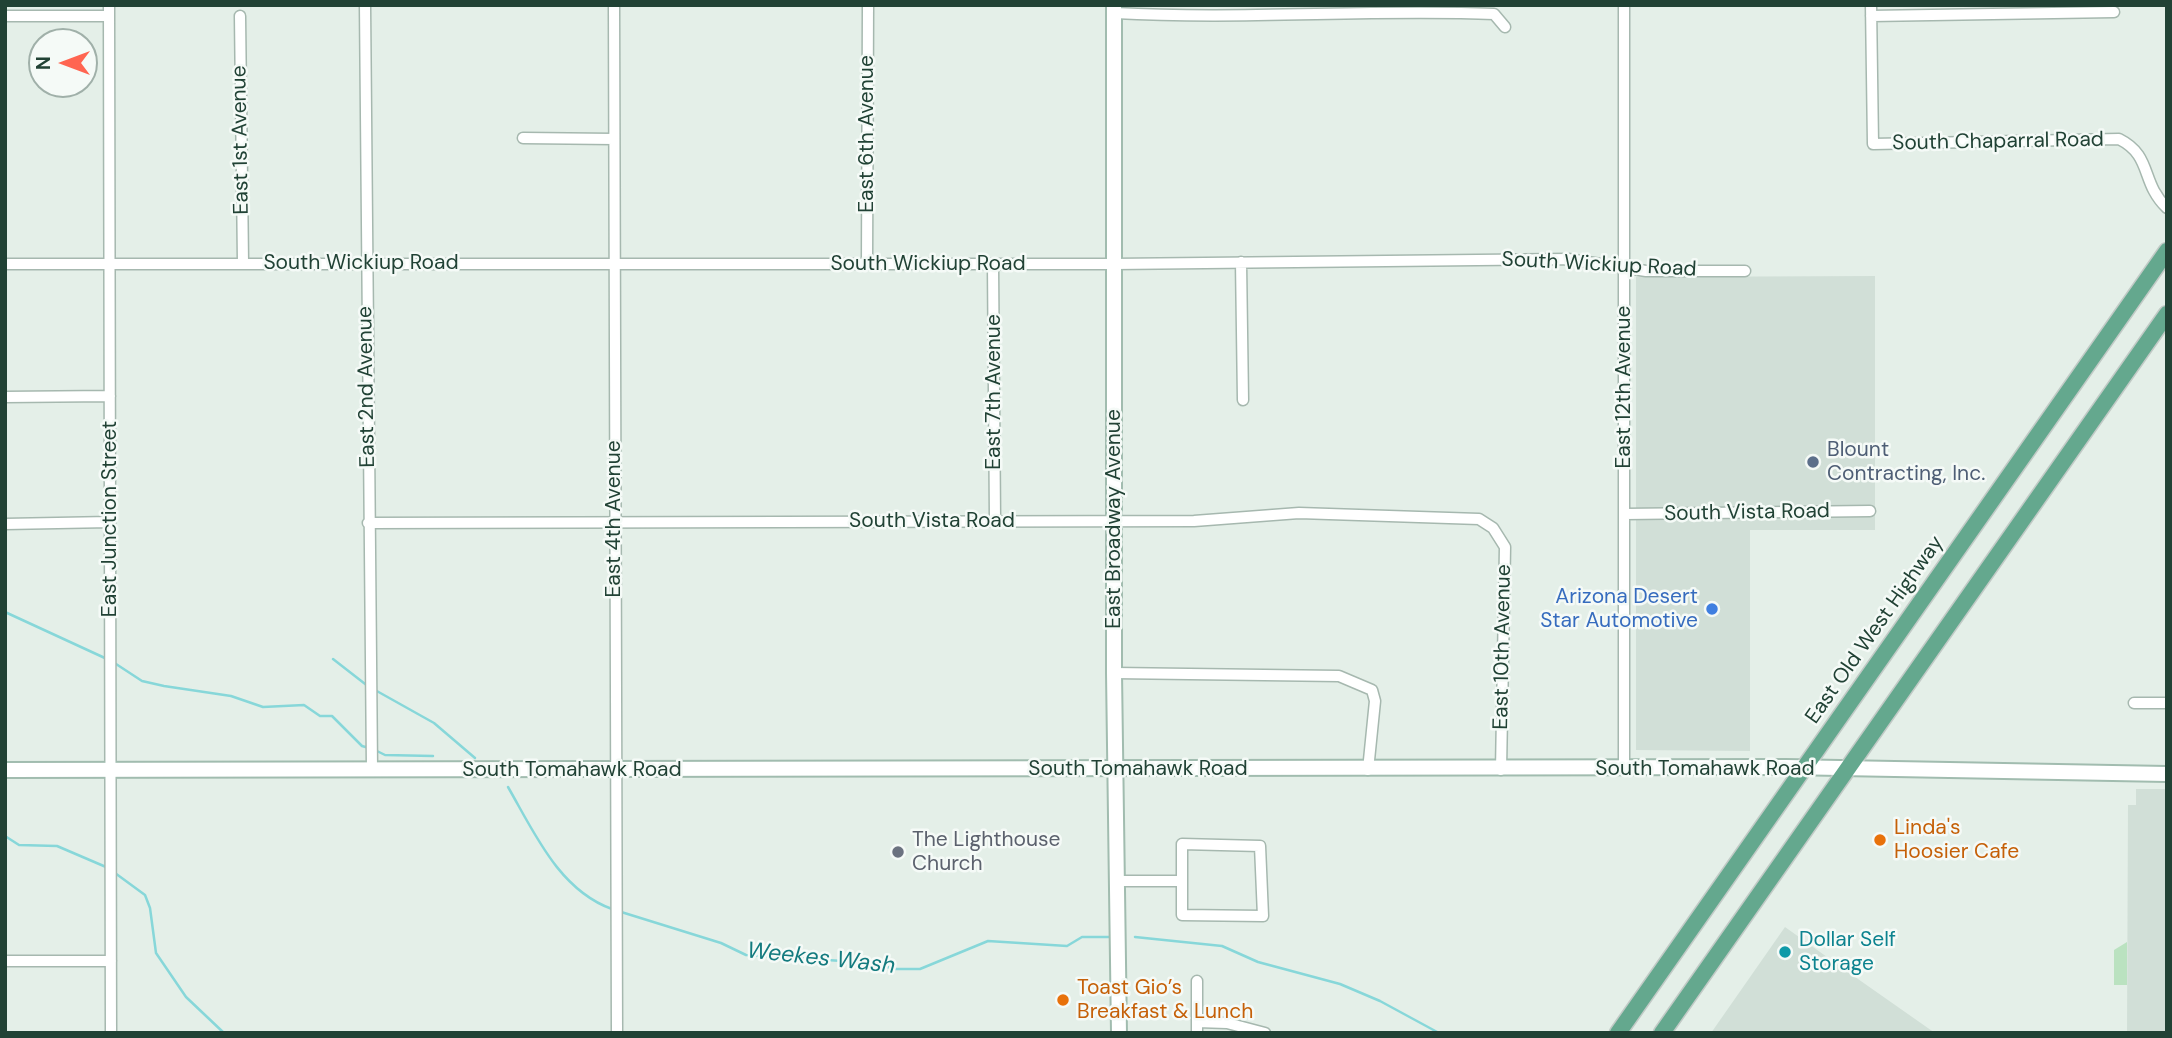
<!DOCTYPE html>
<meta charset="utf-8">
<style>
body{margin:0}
#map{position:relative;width:2172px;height:1038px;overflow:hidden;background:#e4efe8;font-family:"DM Sans",sans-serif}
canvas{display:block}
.frame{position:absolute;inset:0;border:7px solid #214235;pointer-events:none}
.north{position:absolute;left:28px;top:28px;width:70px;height:70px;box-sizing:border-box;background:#f5faf7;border:2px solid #a0b0a9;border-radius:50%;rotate:270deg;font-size:19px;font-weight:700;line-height:28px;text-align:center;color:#214235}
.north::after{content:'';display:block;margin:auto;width:24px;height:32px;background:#ff6551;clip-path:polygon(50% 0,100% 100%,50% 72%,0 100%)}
</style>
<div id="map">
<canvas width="2172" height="1038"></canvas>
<div class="frame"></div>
<div class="north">N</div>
</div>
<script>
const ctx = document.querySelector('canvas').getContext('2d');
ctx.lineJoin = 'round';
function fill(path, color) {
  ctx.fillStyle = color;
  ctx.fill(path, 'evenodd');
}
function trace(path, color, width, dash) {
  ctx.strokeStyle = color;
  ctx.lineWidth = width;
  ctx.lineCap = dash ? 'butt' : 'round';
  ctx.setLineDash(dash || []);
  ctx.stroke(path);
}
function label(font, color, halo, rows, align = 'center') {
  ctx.font = font + ' "DM Sans",sans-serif';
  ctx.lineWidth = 5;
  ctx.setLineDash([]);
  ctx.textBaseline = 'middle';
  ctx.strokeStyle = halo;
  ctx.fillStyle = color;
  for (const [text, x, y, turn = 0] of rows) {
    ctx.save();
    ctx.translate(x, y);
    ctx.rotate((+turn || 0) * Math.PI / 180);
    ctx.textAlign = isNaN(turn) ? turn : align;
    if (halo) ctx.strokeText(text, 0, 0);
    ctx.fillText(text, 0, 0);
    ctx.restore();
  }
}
const built = new Path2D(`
 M1875 276V530H1750V751L1636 750V277Z
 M2136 789H2167V1033H2127L2128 805H2136Z
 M1785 927 1848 972 1935 1033H1711Z`);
const green = new Path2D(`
 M2127 942V985H2114V950Z`);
const stream = new Path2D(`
 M5 612 107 659
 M333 659 369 687
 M113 662 142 681 164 686 231 696 263 707 304 705 320 716H332L362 746 369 748
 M375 690 434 723 475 758
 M375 750 385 755 433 756
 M508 787C534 832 559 890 612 909
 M5 836 19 845 57 846 106 867
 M115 873 145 895 150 908 156 953 186 997 224 1033
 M618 911 721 943 746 955 875 963 893 969H920L988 941 1067 946 1082 937H1109
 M1135 937 1222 946 1258 962 1340 984 1380 1001 1439 1033`);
const street = new Path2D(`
 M109 5 111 1033
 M365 5 372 769
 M614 5 617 1033
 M1624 5V769
 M1871 5 1873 144 2119 139C2153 156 2140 182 2167 208
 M1115 13C1241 20 1368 9 1494 14L1505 27
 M5 16H109
 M240 16 243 263
 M1871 16 2114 12
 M523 138 614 139
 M1241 262 1243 400
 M5 264H1114L1568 259 1646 271H1745
 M867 264 868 5
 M993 264 995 521
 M5 397 110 396
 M1625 514 1870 511
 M368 523 1194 521 1299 513 1479 519 1493 528 1505 547 1501 770
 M5 524 110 522
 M1114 673 1339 676 1372 690 1375 701 1368 770
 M2134 703H2167
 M1182 844 1260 846 1263 916 1182 915Z
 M1118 881H1180
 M5 961H111
 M1197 981V1033
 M1197 1022 1227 1023 1265 1033`);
const secondary = new Path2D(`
 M1114 5V673L1119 1033
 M5 770 1786 767 2167 774`);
const primary = new Path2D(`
 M1618 1033 2167 251
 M1662 1033 2167 314`);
const markers = [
 [1813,462,7,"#5c6f8a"],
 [1712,609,7,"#3f7fe0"],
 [1880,840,7,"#e8710a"],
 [898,852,7,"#6b7280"],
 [1785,952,7,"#0f9aa8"],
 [1063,1000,7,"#e8710a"]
];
const streetNames = [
 ["East 6th Avenue",867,134,-90],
 ["East 1st Avenue",241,140,-91],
 ["South Chaparral Road",1998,142,-1],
 ["South Wickiup Road",361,263],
 ["South Wickiup Road",928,264],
 ["South Wickiup Road",1599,265,3],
 ["East 2nd Avenue",367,387,-91],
 ["East 12th Avenue",1624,387,-90],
 ["East 7th Avenue",994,392,-90],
 ["South Vista Road",1747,513,-1],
 ["East Junction Street",110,519,-90],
 ["East 4th Avenue",614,519,-90],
 ["East Broadway Avenue",1114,519,-90],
 ["South Vista Road",932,521],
 ["East Old West Highway",1875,630,-55],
 ["East 10th Avenue",1503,647,-89],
 ["South Tomahawk Road",1138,769],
 ["South Tomahawk Road",1705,769],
 ["South Tomahawk Road",572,770]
];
const serviceNames = [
 ["Blount",1827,450],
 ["Contracting, Inc.",1827,474]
];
const shopNames = [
 ["Arizona Desert",1698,597],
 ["Star Automotive",1698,621]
];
const foodNames = [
 ["Linda's",1894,828],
 ["Hoosier Cafe",1894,852],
 ["Toast Gio’s",1077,988],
 ["Breakfast & Lunch",1077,1012]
];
const worshipNames = [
 ["The Lighthouse",912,840],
 ["Church",912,864]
];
const cultureNames = [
 ["Dollar Self",1799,940],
 ["Storage",1799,964]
];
const waterNames = [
 ["Weekes Wash",821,959,6]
];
fill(built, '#d1dfd7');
fill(green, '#bae2c0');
trace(stream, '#87d7d9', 2.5);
trace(street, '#a6b8af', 13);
trace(secondary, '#a1bcaf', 18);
trace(primary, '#c1cac6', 19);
trace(street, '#fff', 10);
trace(secondary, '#fff', 14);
trace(primary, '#64a88e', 16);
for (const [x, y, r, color] of markers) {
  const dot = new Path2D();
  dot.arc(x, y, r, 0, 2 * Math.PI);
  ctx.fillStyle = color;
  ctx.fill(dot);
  trace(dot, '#f5faf7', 2.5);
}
label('21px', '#214235', '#f5faf7', streetNames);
label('21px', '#4e5e75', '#f5faf7', serviceNames, 'left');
label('21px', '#366cbe', '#f5faf7', shopNames, 'right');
label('21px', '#c56008', '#f5faf7', foodNames, 'left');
label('21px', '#5b616d', '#f5faf7', worshipNames, 'left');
label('21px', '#0d838f', '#f5faf7', cultureNames, 'left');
label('italic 23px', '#147b7f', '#f5faf7', waterNames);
</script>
